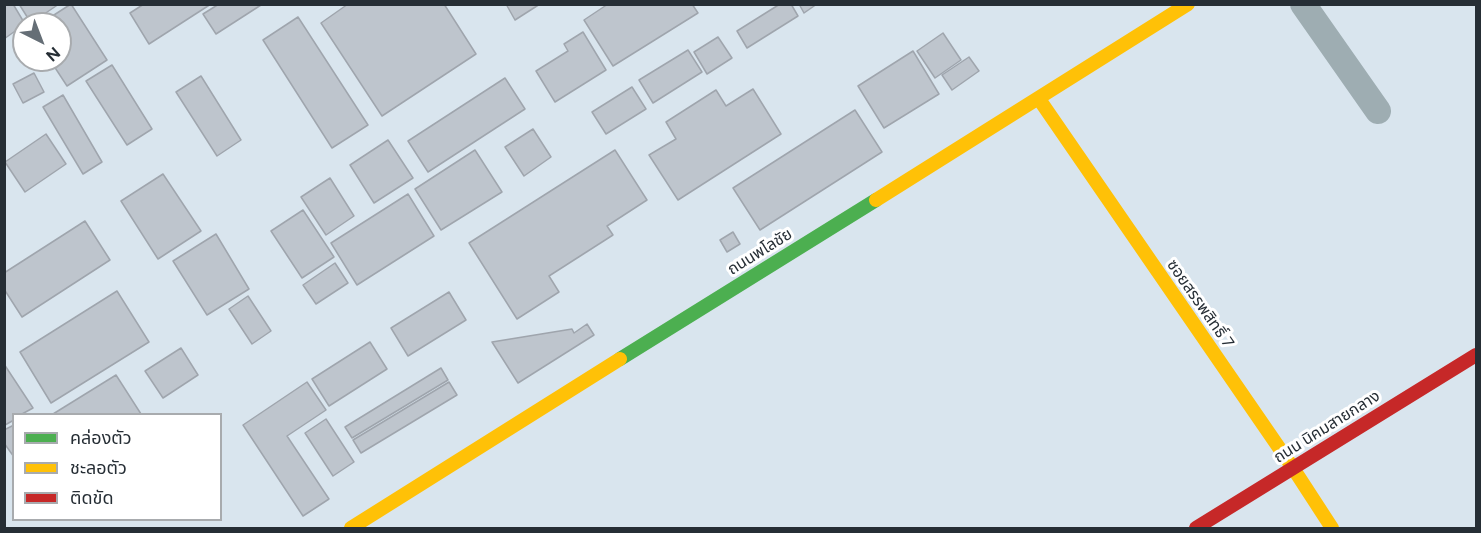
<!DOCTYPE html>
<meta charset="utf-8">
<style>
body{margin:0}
#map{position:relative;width:1481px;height:533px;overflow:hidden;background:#d9e5ee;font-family:Figtree,"Noto Sans Thai",sans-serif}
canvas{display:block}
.frame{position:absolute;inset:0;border:6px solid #262e35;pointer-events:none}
.legend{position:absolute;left:12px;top:413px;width:210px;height:108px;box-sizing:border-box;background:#fff;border:2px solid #a8abae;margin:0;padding:8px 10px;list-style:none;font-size:18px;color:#262e35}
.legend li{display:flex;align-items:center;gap:12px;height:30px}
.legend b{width:30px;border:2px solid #a8abae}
.north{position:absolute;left:12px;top:12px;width:60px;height:60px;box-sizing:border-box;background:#fff;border:2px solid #a8abae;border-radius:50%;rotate:138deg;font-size:16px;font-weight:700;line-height:24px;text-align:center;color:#262e35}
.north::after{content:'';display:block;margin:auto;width:21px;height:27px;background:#656e76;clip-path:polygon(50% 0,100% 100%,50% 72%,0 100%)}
</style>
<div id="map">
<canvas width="1481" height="533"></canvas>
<div class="frame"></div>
<ul class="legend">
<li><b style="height:8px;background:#4caf50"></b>คล่องตัว</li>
<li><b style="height:8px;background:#ffc107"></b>ชะลอตัว</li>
<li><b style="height:8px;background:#c62828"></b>ติดขัด</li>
</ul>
<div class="north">N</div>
</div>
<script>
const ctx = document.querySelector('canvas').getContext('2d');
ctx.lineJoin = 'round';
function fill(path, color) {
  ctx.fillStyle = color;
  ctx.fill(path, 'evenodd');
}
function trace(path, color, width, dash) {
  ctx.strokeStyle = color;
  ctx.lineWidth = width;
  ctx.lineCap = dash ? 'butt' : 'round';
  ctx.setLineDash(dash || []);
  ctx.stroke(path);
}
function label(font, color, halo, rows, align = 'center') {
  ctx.font = font + ' Figtree,"Noto Sans Thai",sans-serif';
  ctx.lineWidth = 6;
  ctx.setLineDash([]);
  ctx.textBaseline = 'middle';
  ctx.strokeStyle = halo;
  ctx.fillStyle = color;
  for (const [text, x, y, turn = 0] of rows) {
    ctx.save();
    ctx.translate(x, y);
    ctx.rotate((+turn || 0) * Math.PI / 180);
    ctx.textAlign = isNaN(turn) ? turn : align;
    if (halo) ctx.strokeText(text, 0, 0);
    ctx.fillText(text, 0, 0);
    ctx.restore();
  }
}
const building = new Path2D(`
 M4 4H13L25 24 4 39Z
 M19 4H59L31 23Z
 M71 4 107 60 67 86 50 60H60V24H40Z
 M144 4H211L149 44 130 13Z
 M219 4H261V5L216 34 203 14Z
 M348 4H444L476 54 382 116 321 23Z
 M506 4H540L515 20Z
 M608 4H692L698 13 613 66 584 20Z
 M780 4H791L798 16 747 48 737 31Z
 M799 4H817L804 13Z
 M298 17 368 125 332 148 263 40Z
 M583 32 606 70 555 102 536 71 568 51 564 44Z
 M943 33 961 60 935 78 917 51Z
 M718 37 732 58 707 74 694 52Z
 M688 50 702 72 653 103 639 80Z
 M913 51 939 94 884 128 858 86Z
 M969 57 979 71 952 90 942 75Z
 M112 65 152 129 127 145 86 81Z
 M34 73 44 92 23 103 13 84Z
 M201 76 241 140 217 156 176 92Z
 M505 78 525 109 428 172 408 141Z
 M632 87 646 109 606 134 592 112Z
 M753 89 781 134 678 200 649 155 676 139 666 122 716 90 726 106Z
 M63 95 102 162 83 174 43 107Z
 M855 110 882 152 760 230 733 188Z
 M533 129 551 157 524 176 505 147Z
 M46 134 66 164 25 192 5 162Z
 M388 140 413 178 374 203 350 165Z
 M475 150 502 192 441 230 415 189Z
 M615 150 647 200 607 226 613 235 549 276 559 292 517 319 469 243Z
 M163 174 201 231 158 259 121 201Z
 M330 178 354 216 326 235 301 197Z
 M408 194 434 236 357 285 331 243Z
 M303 210 334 257 302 278 271 231Z
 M85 221 110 260 22 317 4 289V273Z
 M733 232 740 244 727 252 720 240Z
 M216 234 249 289 207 315 173 261Z
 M335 263 348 283 316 304 303 285Z
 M117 291 149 342 51 403 20 352Z
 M449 292 466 320 408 356 391 328Z
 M248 296 271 331 252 344 229 309Z
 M587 324 594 335 518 383 492 342 572 329 574 333Z
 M370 342 387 369 329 406 312 379Z
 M181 348 198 375 163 398 145 371Z
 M4 364 33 408 22 414H14V420L5 425Z
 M441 368 448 380 352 438 345 427Z
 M116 375 141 414H53Z
 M307 382 326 410 287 436 329 499 303 516 243 425Z
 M449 382 457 395 361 453 353 440Z
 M326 419 354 462 333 476 305 433Z
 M14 425V457L4 443V430Z`);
const street = new Path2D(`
 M1303 4 1378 111`);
const fast = new Path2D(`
 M620 359 876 200`);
const slow = new Path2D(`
 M1039 99 1293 468 1332 528
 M876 200 1188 4
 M351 528 620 359`);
const jam = new Path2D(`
 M1196 528 1476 355`);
const streetNames = [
 ["ถนนพโลชัย",760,252,-32],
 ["ซอยสรรพสิทธิ์ 7",1200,304,55],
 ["ถนน นิคมสายกลาง",1327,427,-32]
];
fill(building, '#bec5cd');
trace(building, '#9fa5ad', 1.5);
trace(street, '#9eadb2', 26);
trace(fast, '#4caf50', 14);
trace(slow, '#ffc107', 14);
trace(jam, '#c62828', 14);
label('16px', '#262e35', '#fff', streetNames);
</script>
